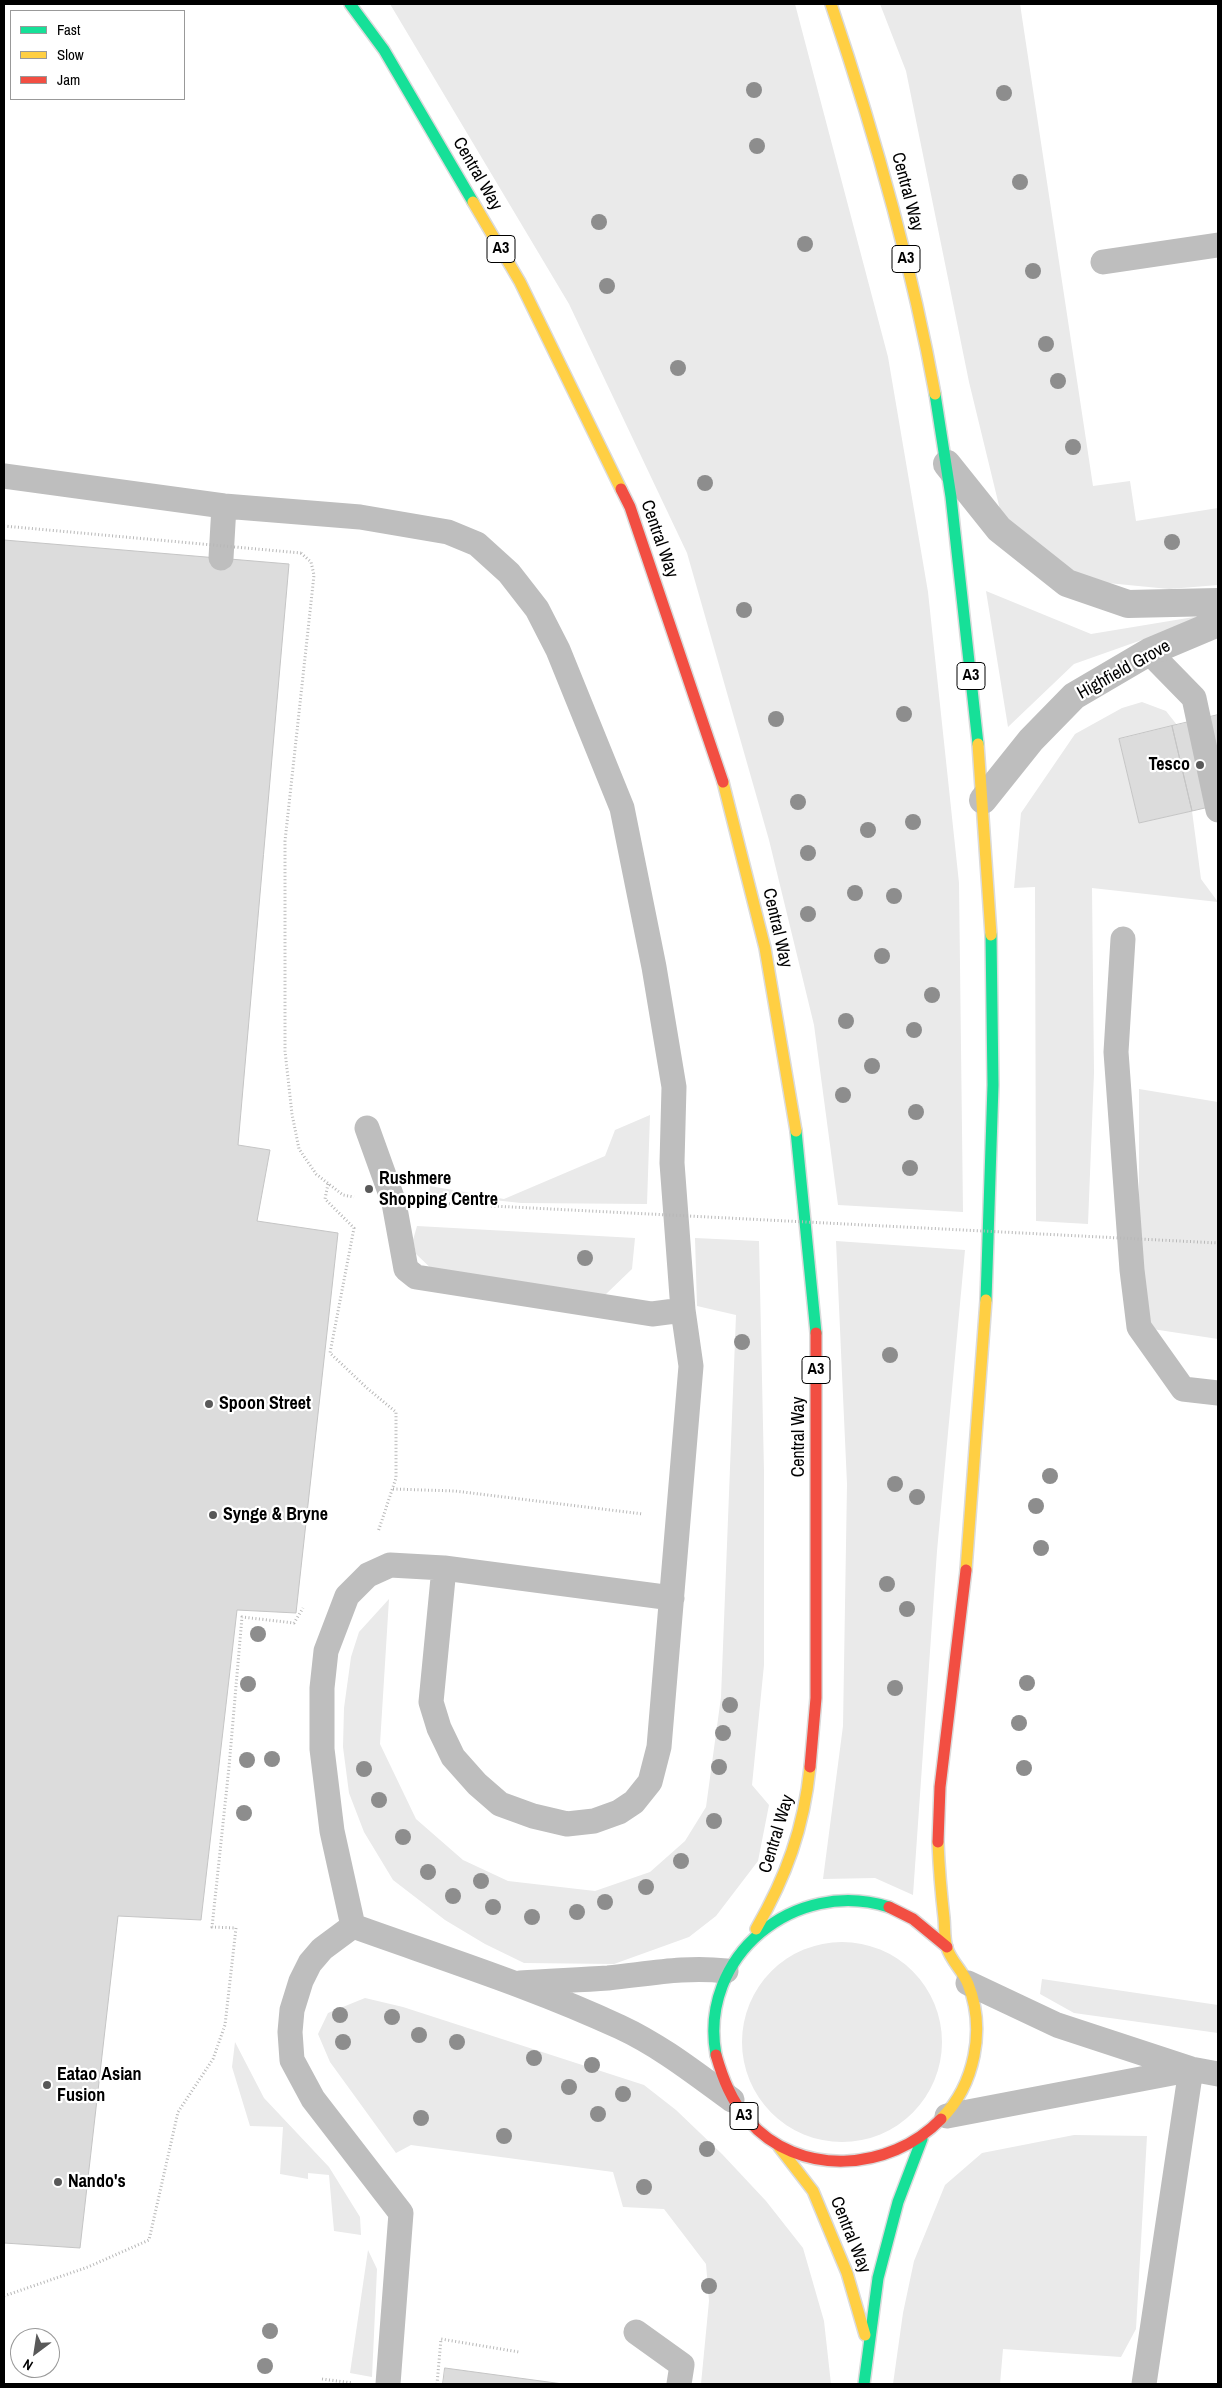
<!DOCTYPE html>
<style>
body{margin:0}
#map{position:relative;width:1222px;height:2388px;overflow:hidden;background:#fff;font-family:"Archivo Narrow",sans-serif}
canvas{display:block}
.frame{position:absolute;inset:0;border:5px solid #000;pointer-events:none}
.legend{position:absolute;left:10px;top:10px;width:175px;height:90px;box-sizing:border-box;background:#fff;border:1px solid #999;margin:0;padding:6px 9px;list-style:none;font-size:15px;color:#000}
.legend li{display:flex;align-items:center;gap:10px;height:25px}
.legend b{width:25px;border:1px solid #999}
.north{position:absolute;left:10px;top:2328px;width:50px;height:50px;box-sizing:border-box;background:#fff;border:1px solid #999;border-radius:50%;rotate:211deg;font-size:14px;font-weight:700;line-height:20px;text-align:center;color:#000}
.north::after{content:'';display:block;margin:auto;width:18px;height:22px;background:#595959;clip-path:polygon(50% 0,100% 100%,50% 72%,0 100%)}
</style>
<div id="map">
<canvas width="1222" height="2388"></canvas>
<div class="frame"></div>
<ul class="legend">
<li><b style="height:6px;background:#16e098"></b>Fast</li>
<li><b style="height:6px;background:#ffcf43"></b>Slow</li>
<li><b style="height:6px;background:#f24e42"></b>Jam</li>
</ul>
<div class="north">N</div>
</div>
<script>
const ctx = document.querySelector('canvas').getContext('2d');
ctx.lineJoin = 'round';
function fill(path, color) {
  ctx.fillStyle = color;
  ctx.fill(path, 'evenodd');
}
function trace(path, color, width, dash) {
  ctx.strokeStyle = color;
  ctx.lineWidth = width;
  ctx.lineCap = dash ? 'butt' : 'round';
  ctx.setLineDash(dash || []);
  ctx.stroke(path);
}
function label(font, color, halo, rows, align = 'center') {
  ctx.font = font + ' "Archivo Narrow",sans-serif';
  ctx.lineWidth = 4.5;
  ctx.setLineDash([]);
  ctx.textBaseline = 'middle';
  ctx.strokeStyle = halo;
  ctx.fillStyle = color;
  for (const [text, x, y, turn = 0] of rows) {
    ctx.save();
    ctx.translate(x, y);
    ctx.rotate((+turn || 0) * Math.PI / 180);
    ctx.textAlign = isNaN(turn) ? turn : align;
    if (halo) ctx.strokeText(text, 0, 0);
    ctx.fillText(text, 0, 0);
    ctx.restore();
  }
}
const green = new Path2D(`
 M390 4H795L888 357 928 592 959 883 963 1212 838 1205 814 1025 769 840 687 553 569 304Z
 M880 4H1020L1093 486 1130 481 1136 521 1218 508V585L1169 589 1087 581 1003 522 969 382 906 71Z
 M986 591 1091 634 1218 613 1074 664 1008 727Z
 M1142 702 1166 711 1177 725 1119 739 1139 823 1192 811 1201 879 1218 902 1092 888 1094 1073 1088 1224 1036 1221 1035 887 1014 888 1021 813 1075 734 1122 708Z
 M1139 1089 1218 1102V1339L1139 1327Z
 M650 1115 647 1204 521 1203 429 1193 430 1186 504 1199 605 1156 615 1130Z
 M417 1226 635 1238 632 1269 605 1295 437 1274 416 1254 413 1240Z
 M695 1238 759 1241 764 1471V1665L752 1785 769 1805 758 1861 716 1916 689 1937 614 1964 524 1963 485 1944 445 1920 393 1880 364 1832 349 1793 343 1747 344 1708 351 1657 359 1632 389 1599 380 1744 416 1819 463 1860 508 1881 595 1891 650 1872 685 1841 706 1807 721 1697 736 1315 697 1306Z
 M836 1241 965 1250 937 1551 913 1895 875 1878 823 1879 843 1726 847 1484Z
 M742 2042a100 100 0 1 1 200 0a100 100 0 1 1-200 0Z
 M1042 1979 1218 2005V2033L1074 2013 1040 1994Z
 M365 1998 403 2007 644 2085 676 2110 722 2154 766 2201 803 2248 824 2321 831 2384H701L709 2301 706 2264 664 2209 623 2207 613 2172 411 2145 396 2153 330 2062 318 2034 328 2013Z
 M235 2042 264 2098 329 2167 360 2217 361 2235 334 2231 329 2175 308 2173V2179L280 2174 283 2127 250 2126 232 2067Z
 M1074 2135 1147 2136 1136 2329 1121 2357 1003 2349 1000 2384H893L903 2313 914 2261 945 2185 982 2153Z
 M368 2250 377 2269 372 2377 350 2373Z`);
const building = new Path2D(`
 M4 540 289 564 238 1145 270 1150 257 1221 338 1233 296 1613 237 1610 201 1920 118 1916 80 2248 4 2243Z
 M1218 715V805L1192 811 1172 726Z
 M1172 726 1192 811 1139 823 1119 739Z
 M445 2368 563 2384H443Z`);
const path = new Path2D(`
 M301 553 311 562 314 575 285 841V1051L292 1114 299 1149 316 1174 343 1195 354 1197
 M328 1184 325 1199 354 1228 330 1353 368 1389 396 1412V1478L378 1532
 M393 1489 455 1491 643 1514
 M4 2296 88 2267 149 2240 178 2112 213 2059 225 2025 236 1928 212 1927 229 1767 242 1617 294 1623 303 1608
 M322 2379 353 2383
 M437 2384 441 2339 519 2352`);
const lane = new Path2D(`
 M1103 262 1218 245
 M4 476 224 506 360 517 448 532 477 544 509 573 537 609 558 650 622 808 654 967 674 1087 672 1163 683 1310 691 1366 659 1747 650 1782 634 1802 619 1812 594 1821 567 1824 533 1816 500 1804 477 1784 453 1757 439 1728 431 1702 444 1568
 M221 558 224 506
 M1149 652 1194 698 1218 810
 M1123 939 1116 1052 1132 1270 1139 1327 1183 1389 1218 1393
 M367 1128 394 1203 406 1269 416 1277 652 1314 683 1310
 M353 1926 332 1831 322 1749V1688L326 1651 347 1596 368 1575 390 1565 444 1568 672 1598
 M353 1926 322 1949 310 1963 301 1981 292 2010 290 2032 292 2060 313 2099 401 2213 388 2384
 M353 1926C442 1958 534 1987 620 2027 661 2046 696 2074 732 2100
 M520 1983C549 1981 579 1980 608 1978 648 1974 686 1966 726 1971
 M968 1983 1057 2025 1191 2069 1218 2074
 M947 2116 1188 2070
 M636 2332 682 2365 679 2384
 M1144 2384 1191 2069`);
const street = new Path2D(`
 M947 464 999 529 1067 583 1128 604 1218 602
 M983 800 1031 740 1074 696 1149 652 1218 623`);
const fast = new Path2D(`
 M350 4 384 50 473 202
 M935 394 951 497 978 744
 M796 1131 816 1333
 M986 1300 993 1085 991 935
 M716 2055C698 1956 795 1877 889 1907
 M864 2384 878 2278 898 2202 922 2139`);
const slow = new Path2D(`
 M831 4C874 132 911 261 935 394
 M473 202 520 282 621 489
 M978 744 991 935
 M723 782 765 948 796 1131
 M966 1570 986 1300
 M938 1842C939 1867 941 1892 944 1918 945 1928 944 1939 947 1948 951 1961 963 1971 968 1984 986 2029 975 2085 941 2119
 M756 1929C786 1877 804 1828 810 1767
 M779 2147 813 2191 847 2273 865 2335`);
const jam = new Path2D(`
 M621 489 630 507 723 782
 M810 1767 816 1698V1333
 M938 1842 940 1787 966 1570
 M889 1907 913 1919 947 1947
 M716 2055C723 2079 731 2100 748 2120 798 2178 890 2172 941 2119`);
const pathBridge = new Path2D(`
 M4 526 301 553
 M414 1202 1218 1243`);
const trees = [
 [754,90],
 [1004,93],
 [757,146],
 [1020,182],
 [599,222],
 [805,244],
 [1033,271],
 [607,286],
 [1046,344],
 [678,368],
 [1058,381],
 [1073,447],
 [705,483],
 [1172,542],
 [744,610],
 [904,714],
 [776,719],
 [798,802],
 [913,822],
 [868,830],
 [808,853],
 [855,893],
 [894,896],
 [808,914],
 [882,956],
 [932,995],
 [846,1021],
 [914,1030],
 [872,1066],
 [843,1095],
 [916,1112],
 [910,1168],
 [585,1258],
 [742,1342],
 [890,1355],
 [1050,1476],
 [895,1484],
 [917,1497],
 [1036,1506],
 [1041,1548],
 [887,1584],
 [907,1609],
 [258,1634],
 [1027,1683],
 [248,1684],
 [895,1688],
 [730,1705],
 [1019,1723],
 [723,1733],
 [272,1759],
 [247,1760],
 [719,1767],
 [1024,1768],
 [364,1769],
 [379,1800],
 [244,1813],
 [714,1821],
 [403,1837],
 [681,1861],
 [428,1872],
 [481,1881],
 [646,1887],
 [453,1896],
 [605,1902],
 [493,1907],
 [577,1912],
 [532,1917],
 [340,2015],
 [392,2017],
 [419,2035],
 [343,2042],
 [457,2042],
 [534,2058],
 [592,2065],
 [569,2087],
 [623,2094],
 [598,2114],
 [421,2118],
 [504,2136],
 [707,2149],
 [644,2187],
 [709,2286],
 [270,2331],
 [265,2366]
];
const markers = [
 [1200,765,5,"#595959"],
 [369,1189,5,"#595959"],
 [209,1404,5,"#595959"],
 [213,1515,5,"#595959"],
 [47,2085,5,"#595959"],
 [58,2182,5,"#595959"]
];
const shields = [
 [501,249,28],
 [906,259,28],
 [971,676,28],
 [816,1370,28],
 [744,2116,28]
];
const shieldNames = [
 ["A3",501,249],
 ["A3",906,259],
 ["A3",971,676],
 ["A3",816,1370],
 ["A3",744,2116]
];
const streetNames = [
 ["Central Way",477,174,60],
 ["Central Way",907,192,75],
 ["Central Way",659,539,71],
 ["Highfield Grove",1124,670,-29],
 ["Central Way",777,928,77],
 ["Central Way",799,1437,-90],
 ["Central Way",777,1834,-73],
 ["Central Way",850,2235,68]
];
const poiNames = [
 ["Tesco",1190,765,"right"],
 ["Rushmere",379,1179],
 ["Shopping Centre",379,1200],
 ["Spoon Street",219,1404],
 ["Synge & Bryne",223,1515],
 ["Eatao Asian",57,2075],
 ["Fusion",57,2096],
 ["Nando's",68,2182]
];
fill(green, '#eaeaea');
fill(building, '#dcdcdc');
trace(building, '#c5c5c5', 1);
trace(fast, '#dbdbdb', 14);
trace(slow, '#dbdbdb', 14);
trace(jam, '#dbdbdb', 14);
trace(path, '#b8b8b8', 3, [1, 2.5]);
trace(lane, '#bebebe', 25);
trace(street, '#bebebe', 28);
trace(fast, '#16e098', 11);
trace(slow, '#ffcf43', 11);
trace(jam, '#f24e42', 11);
trace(pathBridge, '#b8b8b8', 3, [1, 2.5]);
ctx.fillStyle = '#8d8d8d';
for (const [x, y] of trees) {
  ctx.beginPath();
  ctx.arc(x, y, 8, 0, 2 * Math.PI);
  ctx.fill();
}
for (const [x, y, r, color] of markers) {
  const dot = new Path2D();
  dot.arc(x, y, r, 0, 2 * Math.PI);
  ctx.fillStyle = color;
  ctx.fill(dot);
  trace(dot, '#fff', 2);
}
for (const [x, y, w] of shields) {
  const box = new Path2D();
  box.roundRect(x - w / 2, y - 13.5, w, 27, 4);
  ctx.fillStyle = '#fff';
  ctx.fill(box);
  trace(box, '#000', 1);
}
label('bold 16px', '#000', null, shieldNames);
label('18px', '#000', '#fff', streetNames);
label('bold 18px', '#000', '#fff', poiNames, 'left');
</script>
